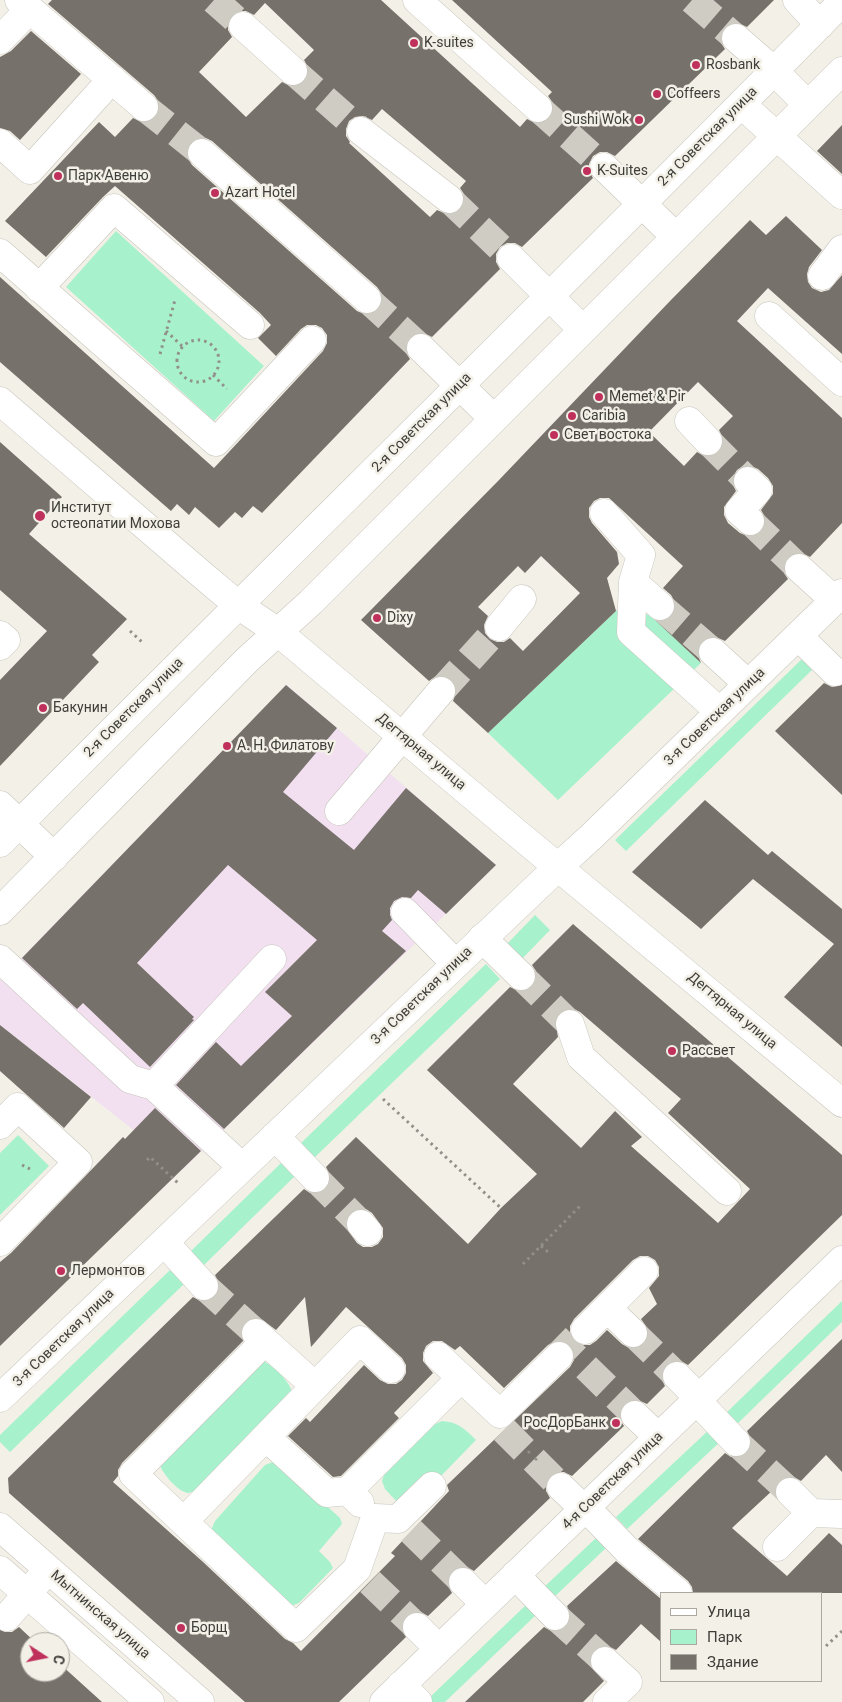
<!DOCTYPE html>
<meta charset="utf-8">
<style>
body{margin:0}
#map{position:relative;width:842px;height:1702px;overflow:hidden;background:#f3f0e7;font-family:Roboto,sans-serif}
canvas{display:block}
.legend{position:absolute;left:660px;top:1592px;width:162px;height:90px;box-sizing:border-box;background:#f3f0e7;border:1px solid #aba8a1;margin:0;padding:6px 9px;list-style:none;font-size:15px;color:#3e3d39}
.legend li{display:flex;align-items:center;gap:10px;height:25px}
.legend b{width:25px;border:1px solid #aba8a1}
.north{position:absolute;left:20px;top:1632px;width:50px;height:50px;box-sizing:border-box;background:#f3f0e7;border:1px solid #aba8a1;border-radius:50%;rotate:101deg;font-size:14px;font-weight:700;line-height:20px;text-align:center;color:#3e3d39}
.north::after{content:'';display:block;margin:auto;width:18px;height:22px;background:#bf315c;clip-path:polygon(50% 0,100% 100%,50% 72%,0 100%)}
</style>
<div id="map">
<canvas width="842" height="1702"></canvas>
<ul class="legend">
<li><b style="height:6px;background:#fff"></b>Улица</li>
<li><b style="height:14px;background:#a7f2cd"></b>Парк</li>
<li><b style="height:14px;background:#77716b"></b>Здание</li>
</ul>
<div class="north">С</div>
</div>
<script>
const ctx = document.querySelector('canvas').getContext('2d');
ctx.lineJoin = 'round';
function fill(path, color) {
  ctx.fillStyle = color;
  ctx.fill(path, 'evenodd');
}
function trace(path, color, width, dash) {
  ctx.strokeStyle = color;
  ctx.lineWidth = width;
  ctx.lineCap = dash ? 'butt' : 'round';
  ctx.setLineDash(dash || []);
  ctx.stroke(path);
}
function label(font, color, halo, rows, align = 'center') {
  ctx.font = font + ' Roboto,sans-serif';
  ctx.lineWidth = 5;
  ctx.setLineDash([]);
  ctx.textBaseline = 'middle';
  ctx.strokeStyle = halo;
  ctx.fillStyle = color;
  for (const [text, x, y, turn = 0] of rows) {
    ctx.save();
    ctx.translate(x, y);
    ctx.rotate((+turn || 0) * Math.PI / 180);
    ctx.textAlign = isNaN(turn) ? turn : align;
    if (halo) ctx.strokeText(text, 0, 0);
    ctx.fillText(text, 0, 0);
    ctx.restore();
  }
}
const medical = new Path2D(`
 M287 685 496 865 183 1169 0 1025V980Z`);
const green = new Path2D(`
 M116 231 264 366 214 421 66 287Z
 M617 610 650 615 701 663 558 800 488 733Z
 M802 659 812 670 626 851 615 840Z
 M535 915 550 930 521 960 506 945Z
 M486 964 500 979 313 1159 300 1144Z
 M18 1135 49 1166 0 1215V1153Z
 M282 1162 296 1175 204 1265 191 1251Z
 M170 1270 184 1284 10 1452 0 1442V1435Z
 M842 1301V1322L734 1427 724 1415Z
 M263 1361C274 1366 288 1380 292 1391L196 1491C195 1491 188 1493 188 1493 178 1492 162 1473 160 1465Z
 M442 1421C458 1422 465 1429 476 1440L438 1479 400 1505 385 1489 382 1481 385 1472 431 1426Z
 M711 1428 722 1440 627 1529 616 1517Z
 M273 1462 281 1465 340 1518 342 1524 319 1551 330 1562 333 1568 299 1603 291 1606 211 1530 215 1521 265 1465Z
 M597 1537 607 1547 551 1600 541 1590Z
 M528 1603 538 1613 445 1702H431L428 1699Z`);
const building = new Path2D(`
 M52 0H381L520 127 527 119 535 123H543L549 119 553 111V103L548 96 552 92 452 0H774L747 27 738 23H731L725 27 721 36V43L725 49 615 156 607 152H600L593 156 589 164V171L593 178 522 247 515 243H507L500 247 496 254V262L500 269 432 337 424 333H417L410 337 406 345V353L410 359 262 513 253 506 242 518 235 512 219 528 195 507 189 515 177 504 171 511 0 362V277L214 468 323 351 327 343V335L322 328 316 325H307L301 329 276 356 258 338 271 325 260 313 115 186 103 197 46 257 5 221 99 122 115 137 133 118 141 122H149L156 117 159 110V102L154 95 48 4ZM265 3 314 50 304 60 308 67V74L304 82 298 86H290L282 82 246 117 199 72 232 37 228 30V23L232 15 238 11H246L254 15ZM382 109 466 181 460 188 464 194V202L462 208 455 213 446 214 437 210 430 217 349 143 350 142 346 136V129L349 121 355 117 363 116 372 120ZM198 138H206L212 141 377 287 382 294V302L378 310 371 314H364L357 311 192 165 187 157V149L191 142Z
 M31 31 81 74 20 140 10 131 0 128V57L11 51Z
 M842 125V174L817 151Z
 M786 216 822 250 809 267 807 274 808 282 812 288 821 292 829 290 842 275V354L768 288 737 321 842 418V523L810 557 802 553H795L788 557 784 565V573L788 579 725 641 716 637H709L702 641 698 649V656L701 663 656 621H664L672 616 675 609V602L671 595 663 588 683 566 609 498H600L594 501 589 508V517L592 523 617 552 619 564 607 578 616 611 488 733 453 701 456 693V686L451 679 443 676H436L429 681 361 620 499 480 670 301 750 220 766 235ZM698 382 733 416 719 430 723 438V445L719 452 711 456H704L697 452 684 466 649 432ZM743 466H751L758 469 768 478 773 486V494L761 510 765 517V525L761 532 754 536H747L740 533 728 523 724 515V507L736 491 733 485V477L737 470ZM541 556 580 593 523 651 510 638 504 642H497L490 639 485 633 484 625 488 616 478 607 518 566 525 573Z
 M0 442 62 497 29 534 127 619 92 655 99 662 0 766V680L47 631 0 590Z
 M824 683 832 687 842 685V795L775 731Z
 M286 685 337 728 283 792 354 850 406 788 496 865 446 914 418 890 411 898 402 897 394 901 390 908V915L392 920 382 931 406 951 224 1129 176 1085 216 1042 241 1066 292 1016 265 992 317 940 228 865 137 963 194 1017 192 1019 194 1020 150 1067 83 1003 77 1009 22 958Z
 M705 800 768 855 772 851 842 909V1047L784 997 834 944 753 879 701 929 632 872Z
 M573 924 842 1155V1215L688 1365 681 1361H673L666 1365 662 1372V1380L665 1386 647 1404 638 1400H631L624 1404 620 1412V1420L624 1426 572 1476 564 1472H557L550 1476 546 1484V1491L550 1498 474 1571 467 1567H459L452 1571 448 1578V1586L452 1593 428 1616 421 1612H413L406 1616 402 1623V1631L406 1637 339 1702H245L9 1493 8 1478 193 1297 200 1301H207L215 1297 219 1290V1283L215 1275 304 1189 310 1193H318L326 1189 330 1183V1175L326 1167 356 1137 468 1244 501 1208 537 1174 427 1070 510 987 518 991H526L532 987 536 979V971L532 965ZM566 1009H574L580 1012 681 1099 668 1113 750 1189 718 1223 631 1146 642 1137 615 1111 581 1148 513 1084 558 1037 555 1020 559 1013ZM358 1209H366L372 1213 383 1228V1237L378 1244 372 1247H363L357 1243 346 1228V1219L351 1212ZM640 1256H648L655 1260 659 1267V1276L649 1288 657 1304 641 1319 648 1329V1336L645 1343 637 1348H629L622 1344 607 1330 596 1341 590 1345H581L574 1341 570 1334V1326L574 1319 633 1260ZM305 1297 311 1347 346 1307 402 1358 406 1365V1373L402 1380 396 1384H388L380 1380 364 1365 310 1422 306 1418 288 1436 333 1477 341 1476 399 1418 394 1413 433 1373 423 1361V1353L426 1346 433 1341H442L455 1350 460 1346 504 1388 548 1345 555 1341H563L570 1345 574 1352V1360L570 1367 447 1485 449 1491 391 1553 395 1556 301 1651 293 1643 285 1639 202 1561 113 1482 118 1476V1470L122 1463 243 1341 241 1330 245 1322 252 1318H260L276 1330Z
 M0 1025 91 1097 64 1128 0 1071Z
 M155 1108 201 1151 0 1346V1262L11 1253 123 1137 125 1139Z
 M842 1339V1472L826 1455 801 1481 794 1477H786L779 1481 775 1490 774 1489 732 1528 787 1576 829 1533 842 1545V1593H693L692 1587 688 1581 638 1539 725 1453 731 1457H739L747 1453 751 1447V1439L747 1431Z
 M616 1561 661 1599V1642L641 1624 616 1650 608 1646H600L594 1650 590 1657V1666L604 1681 583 1702H465L544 1627 551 1631H559L566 1627 570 1620V1613L567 1606Z
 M19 1627 35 1642H30V1672H60V1664L102 1702H0V1630L5 1632H12Z`);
const minorTunnel = new Path2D(`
 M214 0 243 26
 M692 0 736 38
 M293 71 361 131
 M144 107 202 153
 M538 108 604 167
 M449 199 511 258
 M367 299 421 348
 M708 441 748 481
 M750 521 799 568
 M660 606 713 652
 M441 691 499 627
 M521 976 570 1024
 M315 1178 361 1224
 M204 1286 256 1333
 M633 1333 677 1376
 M556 1338 635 1415
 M504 1430 561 1487
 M736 1442 790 1492
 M411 1531 463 1582
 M370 1582 417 1627
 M555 1616 605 1661`);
const path = new Path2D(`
 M166 331 182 346
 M177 361a21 21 0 1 1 42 0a21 21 0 1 1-42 0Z
 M160 354 175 300
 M213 375 227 389
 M130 631 142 642
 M383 1099 501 1208
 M147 1160 150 1157 179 1184
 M22 1165 30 1169
 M541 1246 548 1252
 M523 1264 580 1206
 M528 1453 531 1450
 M535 1460 538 1457
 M826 1646 842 1631`);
const minor = new Path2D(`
 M19 0 144 107
 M417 0 538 108
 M797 0 820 25
 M243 26 293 71
 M736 38 774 71 808 105
 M0 40 30 9
 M741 104 842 195
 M361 131 449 199
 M0 143 30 170 112 79
 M202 153 367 299
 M604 167 676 237
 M0 253 216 442 312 340
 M511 258 583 330
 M822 276 842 249
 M39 288 114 208 250 325
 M769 316 842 382
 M421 348 494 419
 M0 401 200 573 238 605 278 632 518 834 842 1103
 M689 421 708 441
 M748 481 758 490 739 511 750 521
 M604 513 641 555 633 582 631 632 720 712
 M799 568 834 600
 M633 582 660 606
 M499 627 522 599
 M0 635 6 640 0 646
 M798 636 835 672
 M713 652 748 684
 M0 805 54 857
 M339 811 441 691
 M0 843C280 562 564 285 842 2
 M0 911 247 660 311 602 842 71
 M405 912 456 964
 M482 938 521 976
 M0 959 130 1079 154 1086 242 1167
 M570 1024 581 1057 727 1191
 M154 1086 272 959
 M0 1125 18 1107 78 1162 0 1242
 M275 1136 315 1178
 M361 1224 368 1232
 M164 1242 204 1286
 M607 1308 633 1333
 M585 1330 644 1271
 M256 1333 315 1386
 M265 1341 133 1474 296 1628 357 1569 375 1518 398 1519 432 1486
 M438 1356 500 1414 559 1356
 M677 1376 699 1398
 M0 1398 558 867 592 836 842 593
 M696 1400 736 1442
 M635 1415 658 1437
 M266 1437 327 1493 348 1491 360 1503
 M561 1487 584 1509
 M348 1491 461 1378
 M790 1492 811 1513
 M585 1507 627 1550 678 1593
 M184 1521 360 1340 391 1369
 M0 1527 200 1702
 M777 1547 811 1513 842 1514
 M0 1570 150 1702
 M515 1575 555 1616
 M463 1582 485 1604
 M7 1617 39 1580
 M417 1627 439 1649
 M605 1661 628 1682 607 1702
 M401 1685 418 1702
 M384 1702 842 1260`);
const markers = [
 [414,43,5,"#bf315c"],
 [696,65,5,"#bf315c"],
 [657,94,5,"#bf315c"],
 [639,120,5,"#bf315c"],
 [587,171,5,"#bf315c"],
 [58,176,5,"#bf315c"],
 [215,193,5,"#bf315c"],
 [599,397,5,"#bf315c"],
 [572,416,5,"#bf315c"],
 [554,435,5,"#bf315c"],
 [40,516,6,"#bf315c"],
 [377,618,5,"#bf315c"],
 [43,708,5,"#bf315c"],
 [227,746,5,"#bf315c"],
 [672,1051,5,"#bf315c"],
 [61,1271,5,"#bf315c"],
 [616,1423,5,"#bf315c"],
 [181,1628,5,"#bf315c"]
];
const poiNames = [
 ["K-suites",424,43],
 ["Rosbank",706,65],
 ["Coffeers",667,94],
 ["Sushi Wok",629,120,"right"],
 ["K-Suites",597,171],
 ["Парк Авеню",68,176],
 ["Azart Hotel",225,193],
 ["Memet & Pir",609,397],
 ["Caribia",582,416],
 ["Свет востока",564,435],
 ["Институт",51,508],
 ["остеопатии Мохова",51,524],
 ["Dixy",387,618],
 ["Бакунин",53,708],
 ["А. Н. Филатову",237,746],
 ["Рассвет",682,1051],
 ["Лермонтов",71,1271],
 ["РосДорБанк",606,1423,"right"],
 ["Борщ",191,1628]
];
const streetNames = [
 ["2-я Советская улица",708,137,-45],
 ["2-я Советская улица",422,423,-45],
 ["2-я Советская улица",134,708,-45],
 ["3-я Советская улица",715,717,-44],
 ["Дегтярная улица",421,752,40],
 ["3-я Советская улица",422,996,-44],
 ["Дегтярная улица",732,1011,40],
 ["3-я Советская улица",64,1338,-44],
 ["4-я Советская улица",613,1481,-44],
 ["Мытнинская улица",100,1615,41]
];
fill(medical, '#f2e0f1');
fill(green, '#a7f2cd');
fill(building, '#77716b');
trace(minorTunnel, '#cfccc4', 28, [28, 14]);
trace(minor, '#c8c5bd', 29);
trace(path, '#92908a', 3, [2.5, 4]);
trace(minor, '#fff', 28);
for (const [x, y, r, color] of markers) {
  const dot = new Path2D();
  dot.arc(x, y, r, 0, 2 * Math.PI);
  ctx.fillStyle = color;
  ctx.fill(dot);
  trace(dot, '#f3f0e7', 2);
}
label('14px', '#3e3d39', '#f3f0e7', poiNames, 'left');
label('14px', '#3e3d39', '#f3f0e7', streetNames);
</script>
